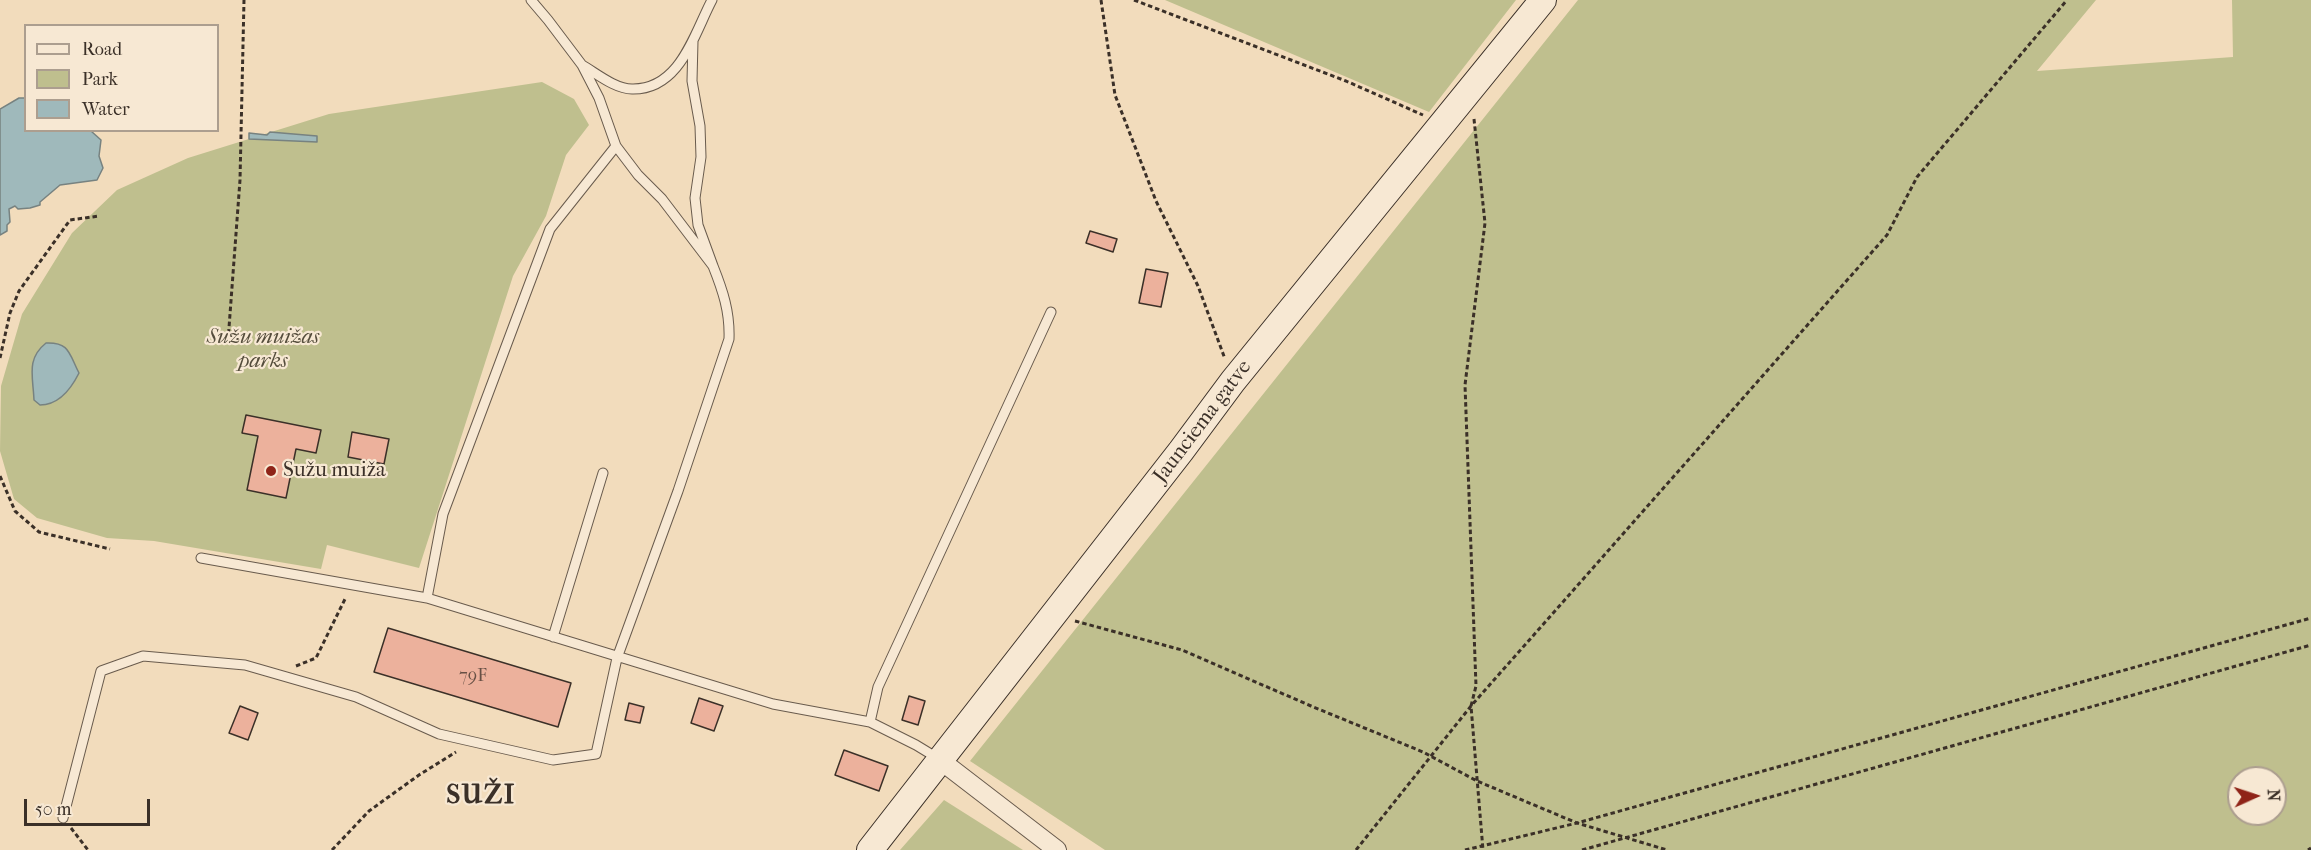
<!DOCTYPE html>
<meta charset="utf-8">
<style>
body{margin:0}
#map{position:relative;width:2311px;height:850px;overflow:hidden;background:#f2dcbc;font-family:"IM FELL French Canon",serif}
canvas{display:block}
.legend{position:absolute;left:24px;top:24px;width:195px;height:108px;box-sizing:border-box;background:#f7e8d3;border:2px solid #ac9e8f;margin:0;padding:8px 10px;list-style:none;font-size:18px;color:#3b3028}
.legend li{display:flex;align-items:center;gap:12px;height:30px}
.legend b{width:30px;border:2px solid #ac9e8f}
.north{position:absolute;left:2227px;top:766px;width:60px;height:60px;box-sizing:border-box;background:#f7e8d3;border:2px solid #ac9e8f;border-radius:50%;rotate:87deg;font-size:16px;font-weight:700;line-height:24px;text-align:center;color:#3b3028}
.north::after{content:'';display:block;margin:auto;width:21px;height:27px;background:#8f2418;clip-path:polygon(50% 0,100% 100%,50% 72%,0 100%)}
.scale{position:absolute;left:24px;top:799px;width:126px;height:27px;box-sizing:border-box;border:3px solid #3b3028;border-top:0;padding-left:8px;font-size:18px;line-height:21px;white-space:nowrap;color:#3b3028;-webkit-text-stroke:4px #f7e8d3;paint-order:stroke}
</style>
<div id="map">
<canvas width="2311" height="850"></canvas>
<ul class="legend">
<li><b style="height:8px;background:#f7e8d3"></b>Road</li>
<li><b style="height:16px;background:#bfbf8e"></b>Park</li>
<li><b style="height:16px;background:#9fb9bb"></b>Water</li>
</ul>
<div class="north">N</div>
<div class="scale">50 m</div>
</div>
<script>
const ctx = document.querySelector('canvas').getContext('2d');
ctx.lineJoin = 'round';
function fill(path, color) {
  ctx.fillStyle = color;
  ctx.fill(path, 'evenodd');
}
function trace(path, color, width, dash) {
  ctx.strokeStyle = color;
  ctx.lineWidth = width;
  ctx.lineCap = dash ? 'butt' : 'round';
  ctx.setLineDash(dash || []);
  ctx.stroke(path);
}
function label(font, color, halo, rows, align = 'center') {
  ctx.font = font + ' "IM FELL French Canon",serif';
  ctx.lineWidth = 4.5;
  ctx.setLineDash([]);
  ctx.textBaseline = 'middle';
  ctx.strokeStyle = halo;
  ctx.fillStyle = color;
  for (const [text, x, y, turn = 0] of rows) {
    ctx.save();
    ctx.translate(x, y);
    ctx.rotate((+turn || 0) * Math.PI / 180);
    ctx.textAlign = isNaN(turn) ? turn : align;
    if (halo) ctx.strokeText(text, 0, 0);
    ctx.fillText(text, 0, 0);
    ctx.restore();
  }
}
const green = new Path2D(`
 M1165 0H1516L1429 112Z
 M1578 0H2096L2037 71 2233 57 2232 0H2311V850H1105L970 761ZM2239 778H2275V814H2239Z
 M542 82 574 99 589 125 566 155 546 216 513 276 419 568 327 545 321 569 154 541 107 538 37 518 14 499 0 451 1 386 22 314 72 233 117 190 188 158 329 114Z
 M944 800 1023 850H900Z`);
const water = new Path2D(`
 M19 98H25L26 130 91 131 101 140 99 156 103 168 97 180 60 185 40 202V205L30 208 18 209 15 206 9 209 10 222 7 225V231L0 235V109Z
 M270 132 317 136V142L249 139V133L267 135Z
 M46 343C70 342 69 354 79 373 71 389 59 405 40 405L34 400C33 376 26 359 46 343Z`);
const building = new Path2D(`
 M1090 231 1117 239 1113 252 1086 243Z
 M1146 269 1168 273 1161 307 1139 303Z
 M246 415 321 430 316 453 296 449 286 498 247 490 258 436 242 433Z
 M352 432 389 439 384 464 348 457Z
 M388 628 571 683 558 727 374 672Z
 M909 696 925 701 918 725 902 720Z
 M699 698 723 706 714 731 691 723Z
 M629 703 644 707 640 723 625 720Z
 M240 706 258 713 248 740 229 733Z
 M844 750 888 766 879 791 835 775Z`);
const path = new Path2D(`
 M1101 0 1115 95 1156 201 1198 286 1225 359
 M1134 0 1346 81 1423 115
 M1474 119 1485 223 1465 385 1476 686 1471 706 1483 850
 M228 341 240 180 244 0
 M0 358 10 313 19 291 70 220 99 216
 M0 476 15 511 39 532 110 549
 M1075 621 1182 650 1311 706 1423 752 1477 781 1577 823 1667 850
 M296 666 316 658 346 597
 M71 828 88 850
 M332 850 369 811 419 775 456 752
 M1356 850 1471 706 1887 235 1917 177 2067 0
 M1465 850 1577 823 2311 618
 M1582 850 2311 645
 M2308 850 2311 848`);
const service = new Path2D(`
 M531 0 548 20 582 65
 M693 41 692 81 700 126 701 157 695 198 698 225 713 266 662 199 638 175 616 146 599 98 582 65C596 73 615 89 632 89 680 90 694 34 712 0
 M201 558 427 598 773 704 870 722 916 745 939 759
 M427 598 443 514 550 229 616 146
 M553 637 603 473
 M870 722 878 687 1051 312
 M63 818 101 671 143 656 245 665 356 697 439 734 553 760 596 754 617 658 678 491 729 339C730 312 723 291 713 266`);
const minor = new Path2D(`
 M940 760 1057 850`);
const secondary = new Path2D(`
 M870 850 1181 451 1233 381 1543 0`);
const markers = [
 [271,471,6,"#8f2418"]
];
const numberNames = [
 ["79F",473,677]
];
const parkNames = [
 ["Sužu muižas",263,338],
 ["parks",263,362]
];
const streetNames = [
 ["Jaunciema gatve",1203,422,-53]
];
const poiNames = [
 ["Sužu muiža",283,471]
];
const districtNames = [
 ["SUŽI",481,796]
];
fill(green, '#bfbf8e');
fill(water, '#9fb9bb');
trace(water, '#778280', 1.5);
fill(building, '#ecb19c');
trace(building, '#3b3028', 1.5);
trace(service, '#695b4d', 11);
trace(minor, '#695b4d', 20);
trace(secondary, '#3b3028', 28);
trace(path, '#3b3028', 3, [4.5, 3]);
trace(service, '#f7e8d3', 9);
trace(minor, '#f7e8d3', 18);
trace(secondary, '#f7e8d3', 26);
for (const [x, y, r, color] of markers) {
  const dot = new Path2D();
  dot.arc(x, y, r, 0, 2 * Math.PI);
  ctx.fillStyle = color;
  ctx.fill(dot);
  trace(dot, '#f7e8d3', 2);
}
label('18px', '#675045', null, numberNames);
label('italic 21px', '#554d3c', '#f7e8d3', parkNames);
label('21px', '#3b3028', '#f7e8d3', streetNames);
label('21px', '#3b3028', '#f7e8d3', poiNames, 'left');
ctx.letterSpacing = '1.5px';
label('bold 27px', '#3b3028', '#f7e8d3', districtNames);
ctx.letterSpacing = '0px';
</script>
